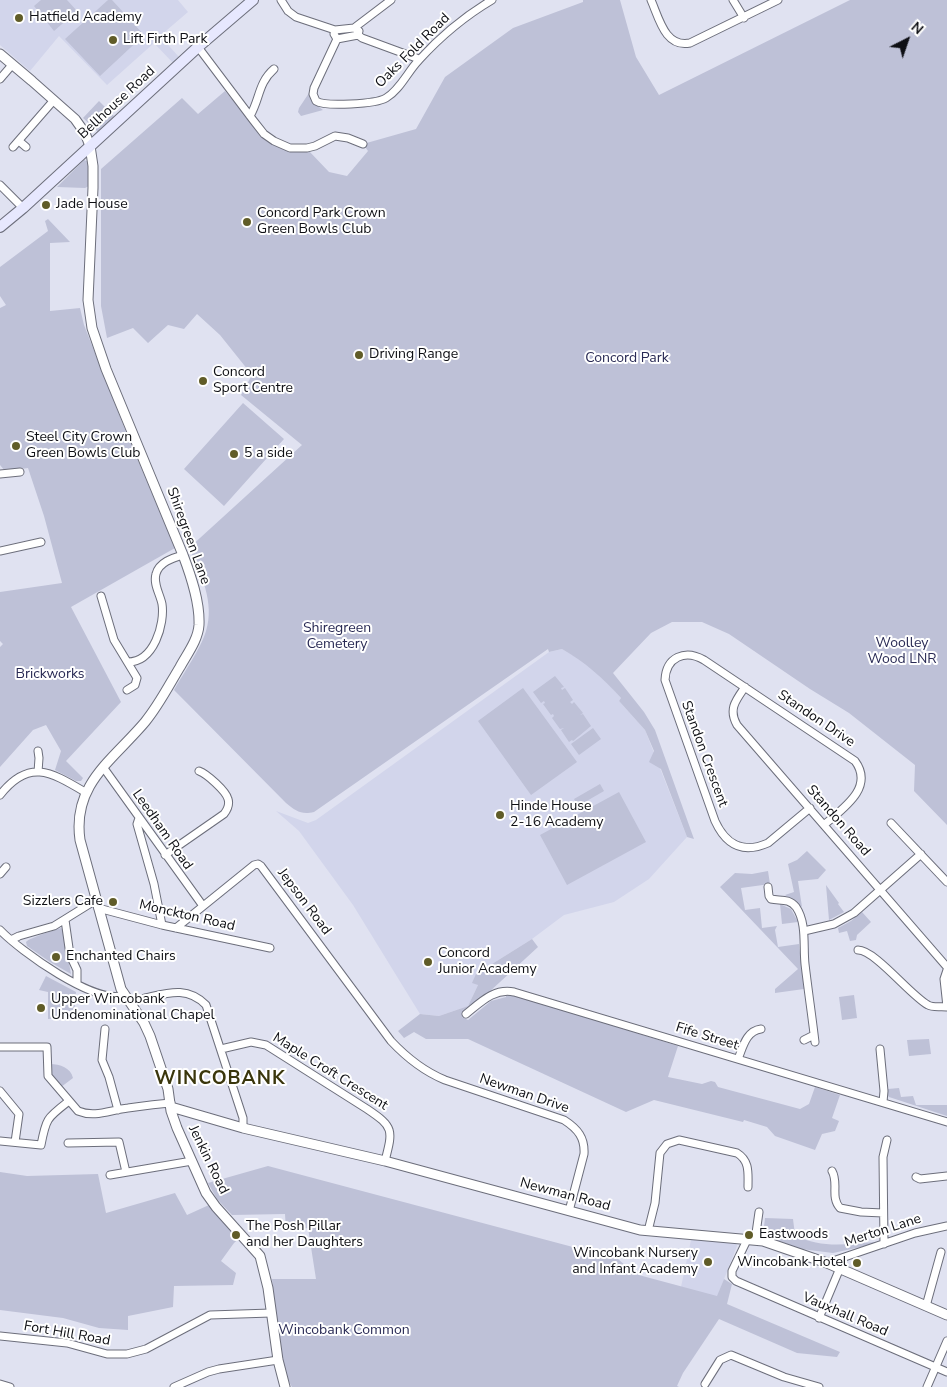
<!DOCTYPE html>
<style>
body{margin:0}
#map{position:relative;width:947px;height:1387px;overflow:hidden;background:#e0e2f1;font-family:"Nunito Sans",sans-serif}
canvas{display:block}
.north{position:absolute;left:882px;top:15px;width:50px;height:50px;-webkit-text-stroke:4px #fff;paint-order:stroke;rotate:41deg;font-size:14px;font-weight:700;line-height:20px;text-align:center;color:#0e0f14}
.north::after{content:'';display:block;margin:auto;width:18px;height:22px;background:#0e0f14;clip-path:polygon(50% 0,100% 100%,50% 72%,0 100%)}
</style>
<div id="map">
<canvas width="947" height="1387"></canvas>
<div class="north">N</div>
</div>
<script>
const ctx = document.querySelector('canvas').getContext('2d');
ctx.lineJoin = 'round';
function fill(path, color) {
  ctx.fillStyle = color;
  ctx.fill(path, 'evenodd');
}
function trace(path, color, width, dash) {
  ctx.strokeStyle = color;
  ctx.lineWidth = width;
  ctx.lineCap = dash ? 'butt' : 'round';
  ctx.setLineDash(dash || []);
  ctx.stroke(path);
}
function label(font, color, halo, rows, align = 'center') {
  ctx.font = font + ' "Nunito Sans",sans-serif';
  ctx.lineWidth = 4;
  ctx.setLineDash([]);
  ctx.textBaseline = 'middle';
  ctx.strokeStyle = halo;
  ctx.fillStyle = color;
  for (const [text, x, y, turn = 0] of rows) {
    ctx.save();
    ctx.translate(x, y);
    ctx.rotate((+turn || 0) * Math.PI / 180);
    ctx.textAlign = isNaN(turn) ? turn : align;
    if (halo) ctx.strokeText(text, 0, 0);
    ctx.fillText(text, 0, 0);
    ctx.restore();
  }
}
const built = new Path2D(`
 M0 0H178L188 12 160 36 179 57 173 63 154 43 107 85 59 36 30 71 0 45Z
 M562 649 585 662 605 680 621 698 619 701 645 730 687 837 649 879 614 902 564 915 532 939 476 974 478 985 468 1006 439 1016 420 1014 353 905 299 831 276 811 308 823 316 820 549 652Z
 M691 1240 736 1243 737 1246 717 1297 681 1287Z`);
const green = new Path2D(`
 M41 0H67L77 11 54 31 34 6Z
 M108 0H112L144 35 100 76 65 39Z
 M583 0H620L636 57 659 95 850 0H947V825L914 791 915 765 849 713 810 689 729 634 702 622H672L651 633 613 673 644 712 655 730 694 839 687 837 661 769 649 762 654 751 645 730 619 701 621 698C602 677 586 663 562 649L549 652 548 649 314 812C301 815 296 811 286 803L174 690C183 674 201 648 206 631 215 603 201 573 189 548L302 445 241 395 252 375 220 335 197 314 184 329 168 325 148 343 133 328 107 338 101 306V169L182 98 198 114 225 91 263 137 309 151 329 172 347 176 368 151 363 144 416 129 445 77 513 28 583 2Z
 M311 90C310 100 315 104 323 110L301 116 298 112 299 108Z
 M99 101 114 116 100 130 97 131 83 118Z
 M84 160 87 161 89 169V186L85 188 57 187Z
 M48 219 70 242 50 243V311L80 308 84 325 126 432 175 548 71 607 121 702 66 761 83 778 81 781H76L55 770 61 751 46 725 33 730 0 767V647L3 644 0 641V592L62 583 44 516 28 468 5 471 0 465V308L6 305 0 296V267L48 231 45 221Z
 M243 403 284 439 224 506 184 469Z
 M555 676 564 687 561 688 562 690 565 688 573 700 570 702 572 704 574 702 583 713 580 715 583 714 591 726 573 741 572 740 569 742 561 730 564 728 560 729 552 718 554 716 553 714 551 715 543 704 545 703 544 701 541 703 533 692Z
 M523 688 577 762 531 795 478 721Z
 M593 728 601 739 579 755 571 744Z
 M600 784 604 791 578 806 574 799Z
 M619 792 646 842 567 885 540 835Z
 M807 851 826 870 818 879 798 881 802 907 785 895 794 892 788 864 797 860Z
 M768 871 770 884 741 888 745 910 760 908 762 928 777 926 775 930 778 947 799 944 804 989 775 993V989L798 969 720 887 735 873 752 874Z
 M826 885 839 903 838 904 844 912 829 920Z
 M780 904 791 909 798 922 782 924Z
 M862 912 871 922 857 935 856 940 850 941 847 931 839 933 838 928 851 921Z
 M61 928 63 930 71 974 50 962 27 946 26 942C31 937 53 931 61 928Z
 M532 939 538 947 462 1017 468 1020 491 1001 506 997V992L678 1046 668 1077 702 1084 711 1081 715 1082 718 1087 800 1109 809 1104 815 1087 840 1095 832 1118 839 1121 835 1131 822 1134 815 1150 775 1136 767 1127 744 1120 743 1122 654 1100 626 1112 468 1039H426L414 1032 404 1038 398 1031 420 1014 439 1016 468 1006 478 985 472 983 476 974Z
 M46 976 76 992 74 1017 48 1019V992L39 990Z
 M854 995 857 1018 842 1020 839 997Z
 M929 1039 931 1054 909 1056 907 1040Z
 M50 1064C60 1064 71 1068 73 1078L61 1087C55 1080 50 1074 50 1064Z
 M899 1088 901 1097 913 1096 916 1105H947V1116L889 1097 887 1095 888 1089Z
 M268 1166 618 1259 635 1274 717 1296 724 1279 732 1284 727 1304 840 1352 837 1357 797 1353 719 1319 683 1373 677 1386 679 1387H292C280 1368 275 1305 272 1279H316L308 1228 286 1231 285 1214 232 1215 217 1199 208 1183Z
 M0 1172 27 1176 98 1174 106 1213 175 1193 187 1215 209 1205 241 1237 234 1243 221 1261 236 1273 233 1285 174 1286 173 1307 128 1316V1330L99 1328 63 1318 0 1310Z
 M765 1218 793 1219 795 1235C821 1249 847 1244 875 1242L870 1245 833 1253 801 1249 763 1235Z`);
const minor = new Path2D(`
 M281 0 288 11 296 17 335 30 354 28 359 31 358 35 337 39 334 34 335 30
 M651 0C659 18 665 48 690 43L778 0
 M733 0 744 18
 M354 28 391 0
 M358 35 362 38 419 59
 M337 39 314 88 313 94 316 101C325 107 376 104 386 98 400 90 408 71 419 60 440 37 465 16 492 0
 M198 47 253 120 264 134 274 141 290 148H307L315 146 335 136 348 138 363 144
 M0 79 12 65
 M250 116C260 99 258 83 274 69
 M19 141 26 147
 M13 147 54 100
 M0 185 23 208
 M0 474 20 472
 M0 551 41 542
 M101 596 114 640 137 678 135 685 127 690
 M128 662C154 662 165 624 162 604 160 594 153 584 156 574 159 562 173 558 183 555
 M745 687C736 700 728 709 737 725L947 967
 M38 751 39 758 38 772
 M103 767 203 906
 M0 795C29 758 51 772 85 792
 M810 808 768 843C743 854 726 845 715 821L665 680C666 657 685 649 704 660L855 761C875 788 842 809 824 825
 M139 818 137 824 154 884 162 925
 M891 823 947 882
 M165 855 224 814C227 810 230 805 228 799 226 791 207 774 199 771
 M0 874 6 867
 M768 887 769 896 771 899C780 901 789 898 796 907 807 923 803 946 805 964 808 990 812 1016 815 1042
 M98 908 162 925 270 948
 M65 920 70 955 77 970V984
 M176 928 254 865 258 864 261 866 391 1041C407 1058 423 1071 445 1080L564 1120C578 1129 585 1138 584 1154L569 1211
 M0 930C19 950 96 1006 124 995
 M804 931 834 924 854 913 921 854
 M11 940 19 936 54 926 96 900
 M858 950C875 950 910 995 928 1005 933 1008 941 1006 947 1007L944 979 947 970
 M145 998C168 993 187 986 206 1005L243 1118V1128
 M466 1014C481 1002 494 988 514 992L947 1122
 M105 1029 102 1060 109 1077 118 1110
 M804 1040 814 1035
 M0 1047H47L48 1076 78 1111C95 1118 110 1110 128 1108 142 1106 156 1104 171 1103
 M221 1049 251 1042 266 1045 367 1109C394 1127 393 1130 385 1161
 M880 1049 884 1091 883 1102
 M738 1059C743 1047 746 1031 761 1029
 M0 1091 19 1114 15 1142
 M0 1141 41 1145C46 1118 47 1118 69 1101
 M68 1143 119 1142 126 1172
 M832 1171C839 1183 830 1197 840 1208L861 1212 883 1213
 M110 1175 192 1161
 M916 1177 920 1179 947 1176
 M648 1231 655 1203 660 1153 667 1144 679 1140 737 1153C750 1161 748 1173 748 1187
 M747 1240 732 1271V1277L736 1281 947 1372
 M755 1240 759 1212
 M884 1244 883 1157 887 1140
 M827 1263 915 1233 947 1226
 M926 1306 941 1252
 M819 1318 840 1268
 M0 1336 67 1343 107 1354H127L146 1349 210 1315 271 1313
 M0 1384 10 1387
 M705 1384 720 1360 731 1355 784 1377 819 1387
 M174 1387 208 1372 219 1369 278 1360
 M927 1387 947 1341`);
const tertiary = new Path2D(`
 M0 54 32 81 75 119 85 133 90 146 93 166V188L88 300 92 328 106 369 183 555C191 576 200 602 199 625 198 640 187 654 180 667 169 685 159 705 145 722 113 760 72 784 80 840L121 989 144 1023 150 1036 168 1089 171 1111 177 1128 206 1193 216 1207 260 1256 268 1288 278 1360 285 1387
 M171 1107 243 1128 385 1161 640 1230 763 1241 827 1263 947 1315`);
const secondary = new Path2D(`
 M0 227 23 208 198 47 253 0`);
const markers = [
 [19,18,5,"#605c28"],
 [113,40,5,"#605c28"],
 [46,205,5,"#605c28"],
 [247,222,5,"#605c28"],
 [359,355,5,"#605c28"],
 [203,381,5,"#605c28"],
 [16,446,5,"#605c28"],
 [234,454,5,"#605c28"],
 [500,815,5,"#605c28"],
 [113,902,5,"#605c28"],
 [56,957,5,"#605c28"],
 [428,962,5,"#605c28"],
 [41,1008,5,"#605c28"],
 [236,1235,5,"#605c28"],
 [749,1235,5,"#605c28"],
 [708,1262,5,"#605c28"],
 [857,1263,5,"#605c28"]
];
const poiNames = [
 ["Hatfield Academy",29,18],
 ["Lift Firth Park",123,40],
 ["Jade House",56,205],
 ["Concord Park Crown",257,214],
 ["Green Bowls Club",257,230],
 ["Driving Range",369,355],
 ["Concord",213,373],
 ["Sport Centre",213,389],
 ["Steel City Crown",26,438],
 ["Green Bowls Club",26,454],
 ["5 a side",244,454],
 ["Hinde House",510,807],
 ["2-16 Academy",510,823],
 ["Sizzlers Cafe",103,902,"right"],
 ["Concord",438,954],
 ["Junior Academy",438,970],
 ["Enchanted Chairs",66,957],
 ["Upper Wincobank",51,1000],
 ["Undenominational Chapel",51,1016],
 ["The Posh Pillar",246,1227],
 ["and her Daughters",246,1243],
 ["Eastwoods",759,1235],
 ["Wincobank Nursery",698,1254,"right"],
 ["and Infant Academy",698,1270,"right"],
 ["Wincobank Hotel",847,1263,"right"]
];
const streetNames = [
 ["Oaks Fold Road",413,51,-45],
 ["Bellhouse Road",117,103,-43],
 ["Shiregreen Lane",188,536,70],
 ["Standon Drive",816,719,34],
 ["Standon Crescent",704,754,70],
 ["Standon Road",838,821,49],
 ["Leedham Road",162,830,55],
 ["Jepson Road",304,902,53],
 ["Monckton Road",187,916,13],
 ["Fife Street",707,1037,17],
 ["Maple Croft Crescent",330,1072,32],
 ["Newman Drive",524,1094,19],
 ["Jenkin Road",208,1160,64],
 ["Newman Road",565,1195,15],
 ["Merton Lane",883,1231,-18],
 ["Vauxhall Road",845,1315,23],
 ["Fort Hill Road",67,1334,10]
];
const parkNames = [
 ["Concord Park",627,359],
 ["Shiregreen",337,629],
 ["Cemetery",337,645],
 ["Woolley",902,644],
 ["Wood LNR",902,660],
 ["Brickworks",50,675],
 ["Wincobank Common",344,1331]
];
const districtNames = [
 ["WINCOBANK",220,1079]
];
fill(built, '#d2d5eb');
fill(green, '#bec1d7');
trace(minor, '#6c6e7b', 9);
trace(tertiary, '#6c6e7b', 11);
trace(secondary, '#6c6e7b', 12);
trace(minor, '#fff', 7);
trace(tertiary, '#fff', 9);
trace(secondary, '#e7e8fe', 10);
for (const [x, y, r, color] of markers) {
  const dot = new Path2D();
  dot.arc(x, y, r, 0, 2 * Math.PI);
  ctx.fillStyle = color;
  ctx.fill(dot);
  trace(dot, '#fff', 2);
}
label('14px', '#0e0f14', '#fff', poiNames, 'left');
label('14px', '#0e0f14', '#fff', streetNames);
label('14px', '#292a54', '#fff', parkNames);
ctx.letterSpacing = '1px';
label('bold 19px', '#3a360c', '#fff', districtNames);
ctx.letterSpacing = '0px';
</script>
